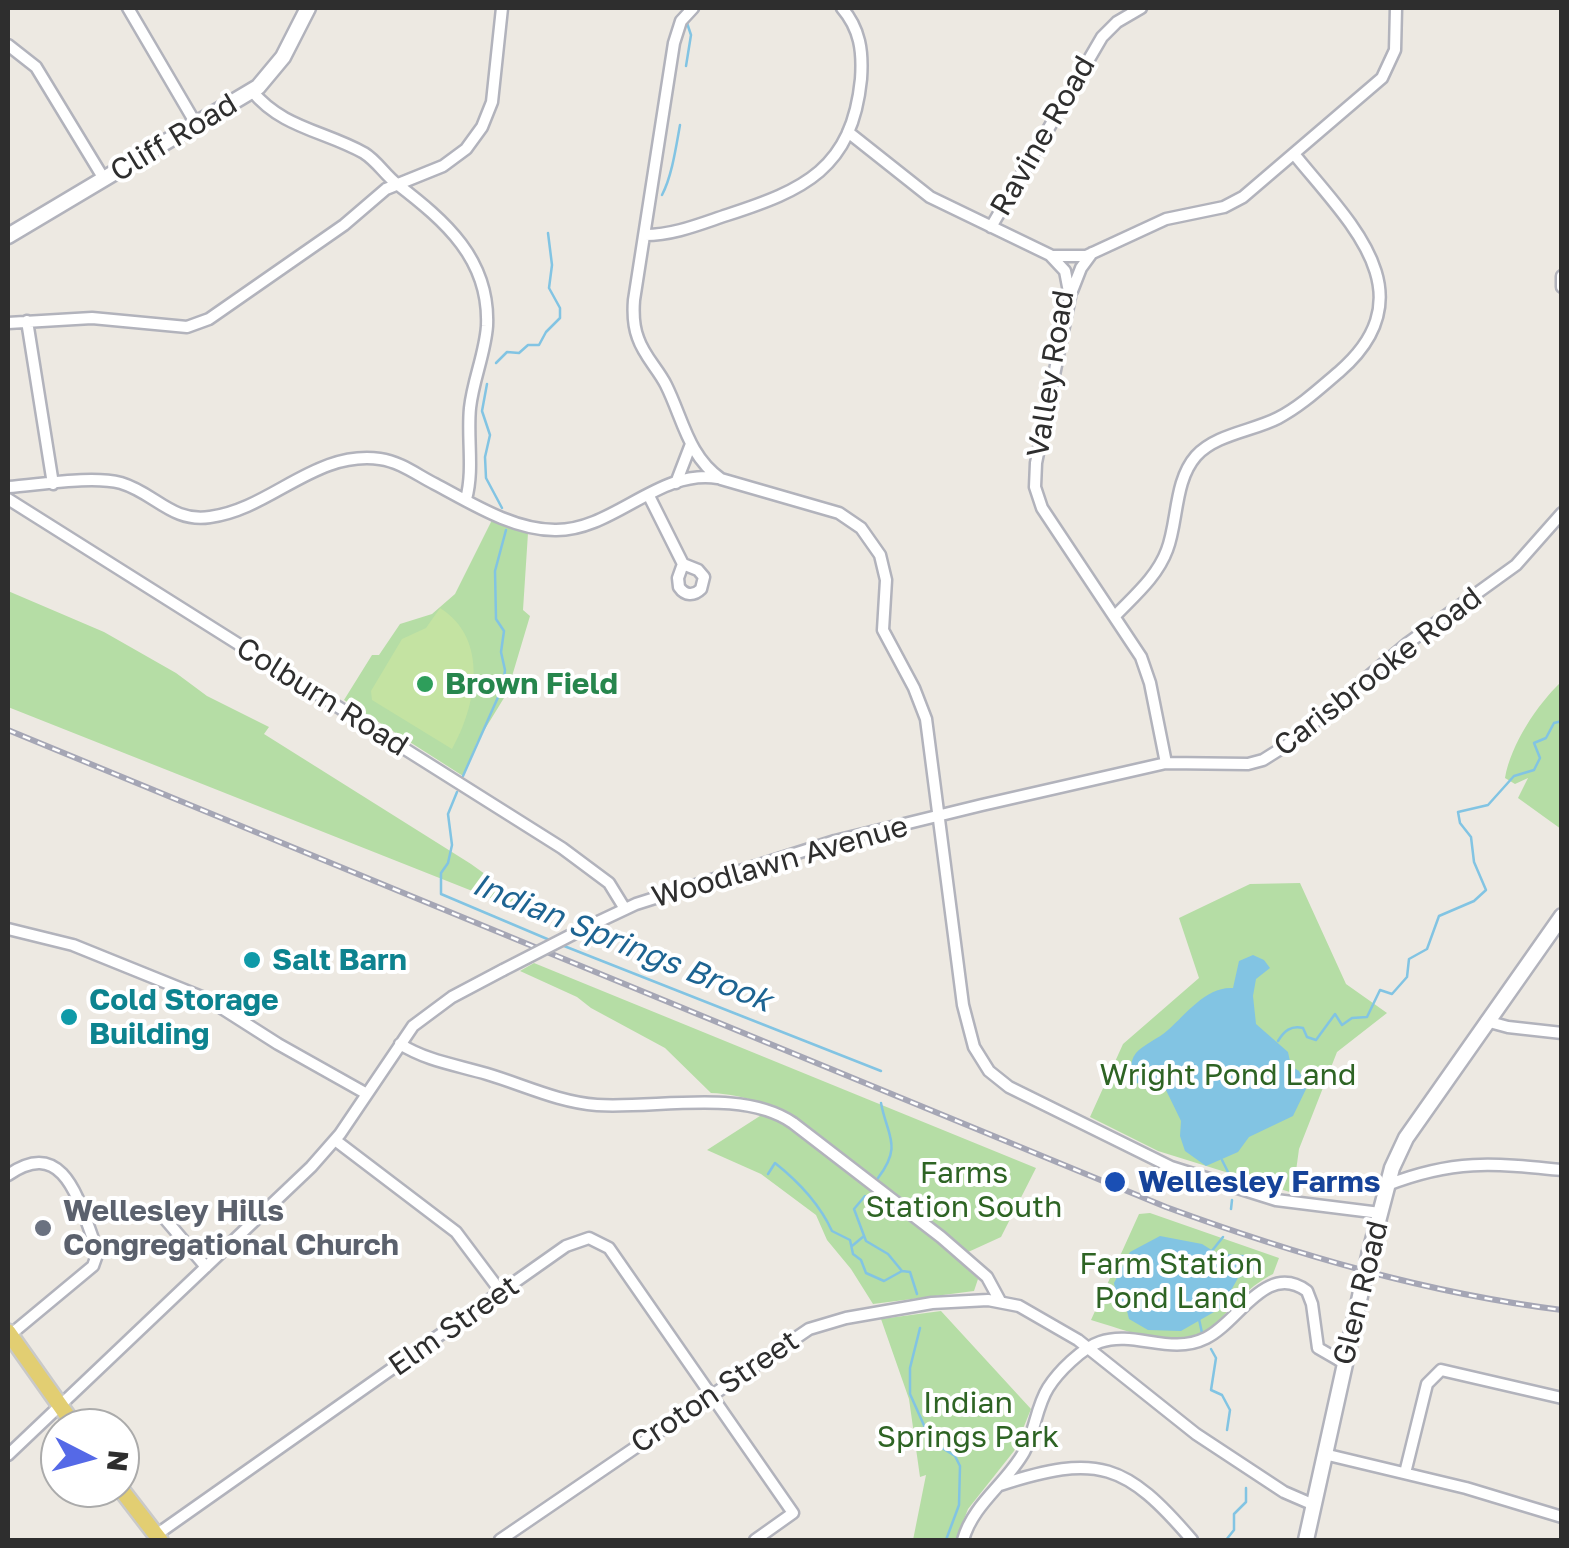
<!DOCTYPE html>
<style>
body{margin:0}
#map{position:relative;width:1569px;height:1548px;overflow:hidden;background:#ede9e2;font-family:"Golos Text",sans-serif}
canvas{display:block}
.frame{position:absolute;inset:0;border:10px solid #2e2e2e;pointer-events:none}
.north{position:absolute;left:40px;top:1408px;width:100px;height:100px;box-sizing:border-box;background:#fff;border:2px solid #ababab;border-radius:50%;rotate:96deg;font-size:28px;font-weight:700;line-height:40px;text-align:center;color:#2e2e2e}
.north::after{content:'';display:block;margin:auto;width:35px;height:45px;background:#5569e7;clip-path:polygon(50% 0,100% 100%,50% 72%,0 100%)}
</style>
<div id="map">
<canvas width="1569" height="1548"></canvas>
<div class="frame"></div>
<div class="north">N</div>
</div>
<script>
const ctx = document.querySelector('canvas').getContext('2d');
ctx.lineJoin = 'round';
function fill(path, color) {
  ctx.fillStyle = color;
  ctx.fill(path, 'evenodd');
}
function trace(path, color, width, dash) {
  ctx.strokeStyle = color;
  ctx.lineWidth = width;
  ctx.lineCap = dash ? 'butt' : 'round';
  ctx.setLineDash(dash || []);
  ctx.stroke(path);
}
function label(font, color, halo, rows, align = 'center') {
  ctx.font = font + ' "Golos Text",sans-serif';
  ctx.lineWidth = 8;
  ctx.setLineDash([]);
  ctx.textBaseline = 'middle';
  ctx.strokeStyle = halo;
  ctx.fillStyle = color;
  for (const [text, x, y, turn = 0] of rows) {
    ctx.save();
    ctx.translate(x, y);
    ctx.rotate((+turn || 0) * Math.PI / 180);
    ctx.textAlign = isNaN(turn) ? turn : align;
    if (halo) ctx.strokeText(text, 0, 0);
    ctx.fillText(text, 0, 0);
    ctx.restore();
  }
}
const green = new Path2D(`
 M492 520 528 533 523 610 530 616 507 693 477 742 463 776 344 700 372 655H379L400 624 432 614 455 594Z
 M8 591 104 632 176 673 207 696 269 727 264 734 471 864 553 923 8 707Z
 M1561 682V829L1518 798 1528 778 1515 784 1505 778C1511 744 1537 705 1561 682Z
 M1300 883 1346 984 1387 1013 1337 1052 1299 1149 1293 1193 1158 1151 1090 1117 1123 1044 1199 978 1179 918 1250 884Z
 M534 963 1036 1168 1001 1237 966 1253 803 1122C775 1106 743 1094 711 1093L665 1048 591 1008 577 997 520 971Z
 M763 1114 786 1126 941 1245 978 1279 974 1291 873 1304 851 1269 827 1240 816 1215 761 1174 707 1150Z
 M1150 1213 1279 1258 1273 1274C1249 1286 1238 1302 1219 1320 1182 1356 1133 1332 1091 1320L1139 1214Z
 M941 1311 1031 1409 1014 1451 968 1509 956 1540H913L926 1475 920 1477 909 1399 881 1319Z`);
const pitch = new Path2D(`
 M440 608C490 639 476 707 452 749L372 700 371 691 402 639 426 628Z`);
const water = new Path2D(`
 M1253 955 1264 960 1270 968 1256 979 1253 996 1256 1024 1288 1052 1291 1066 1299 1071 1307 1087 1293 1116 1249 1137 1238 1152 1206 1166 1185 1151 1180 1136 1181 1121 1165 1088 1151 1081 1133 1084C1132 1074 1128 1063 1136 1053 1144 1044 1158 1039 1168 1030 1187 1013 1207 986 1233 988L1239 961Z
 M1160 1236 1202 1244 1218 1254 1248 1255 1259 1264 1255 1271 1238 1278 1221 1308 1181 1331 1148 1330 1129 1319 1125 1303 1117 1298 1114 1283 1130 1252Z`);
const stream = new Path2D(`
 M686 66 691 35 687 23
 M662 195C672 176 676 147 680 125
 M496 363 507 352 519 353 528 345H539L546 332 560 318V308L549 288 552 265 548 233
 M487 384 482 411 490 435 485 457 486 478 502 508
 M463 776 503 686 505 670 501 652 504 631 496 619 495 571 506 530
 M457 792 448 814 452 845 448 863 441 873V894L552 941
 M559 944 881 1071
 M1278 1041C1284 1031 1291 1025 1303 1028L1307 1037 1316 1040 1335 1014 1342 1025 1352 1018 1367 1017 1380 990 1392 994 1407 977 1409 959 1427 949 1439 916 1474 901 1486 890 1474 862 1471 837 1460 823 1458 812 1488 805 1514 776 1534 770 1540 758 1534 743 1546 738 1554 723 1562 721
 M1222 1160 1230 1176
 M768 1174 775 1163C799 1182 819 1203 832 1231L850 1240 853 1254 861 1260 866 1273 884 1281 902 1271
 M878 1178C903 1145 887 1136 881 1103
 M865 1196 854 1209 866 1241 888 1254 902 1271 910 1272 917 1294
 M1231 1209 1232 1200
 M852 1246 864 1236
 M1211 1252 1223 1237
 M1199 1319 1202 1333
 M920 1328 910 1368V1394L931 1441 955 1456 960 1466 959 1505 946 1540
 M1211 1349 1216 1358 1211 1390 1222 1395 1230 1410 1227 1430
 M1226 1540 1234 1530V1514L1246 1502V1488`);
const street = new Path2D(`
 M128 8 196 124
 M693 8 681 21 674 43 634 300C633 313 633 325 638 338 644 356 658 369 666 385 683 419 688 456 721 479L839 513 861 528 880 555 886 580 883 630 914 688 926 719 963 1005 974 1047 989 1071 1009 1087 1171 1167 1276 1200 1380 1213
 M8 45 36 67 104 179
 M252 91C282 128 325 131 364 153 377 161 385 175 397 184 445 221 490 259 487 326 485 354 473 380 470 408 467 438 474 470 466 499
 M848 132 930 197 1050 255 1065 271 1070 297 1036 463 1035 487 1042 508 1141 657 1150 683 1166 763
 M991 227 1102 37 1117 22 1141 8
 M645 235C674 235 700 224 727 215 804 190 852 169 861 79 863 51 860 29 842 8
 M1053 256H1086L1166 219 1224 207 1243 197 1382 78 1395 50 1396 8
 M1562 276V287
 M1072 291 1081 268 1092 253
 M27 321 53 484
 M8 323 92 318 187 327 209 319 344 225 386 189 443 166 466 149 482 127 492 102 502 8
 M676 483 691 444
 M8 487C39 485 91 475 121 483 155 493 172 523 210 517 271 509 315 450 380 459 401 462 417 475 435 484 471 503 513 530 555 530 613 531 659 468 718 478
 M649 496 683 564 698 570 704 577 701 589C694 596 685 596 679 587L678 578 683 564
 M8 499 562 848 609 883 625 909
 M1115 616C1134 596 1157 577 1167 550 1178 522 1174 481 1196 456 1216 434 1253 431 1278 418 1301 406 1320 388 1339 372 1429 294 1350 223 1294 154
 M8 929 73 945 209 1000 278 1044 367 1094
 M583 929 636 904 835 841 982 805 1166 763 1248 764 1263 760 1290 743 1408 643 1516 565 1562 513
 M1486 1021 1508 1027 1562 1033
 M400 1044C427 1061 457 1065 487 1074 524 1085 558 1102 597 1105 656 1109 743 1088 793 1123L941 1237 987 1277 1000 1301
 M335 1140 456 1232 501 1292
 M8 1175C67 1134 80 1208 98 1252L93 1266 10 1335
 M1387 1185C1454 1159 1492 1163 1562 1170
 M160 1213 206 1267
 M1324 1454 1466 1488 1562 1517
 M8 1455 311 1167 340 1134 413 1026 452 997 503 970
 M1405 1473 1427 1384 1441 1370 1562 1398
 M1000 1485C1098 1453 1126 1463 1192 1540
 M156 1535 566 1246 589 1238 609 1248 793 1513 755 1540
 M500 1540 809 1329 846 1318 932 1303 988 1300 1019 1306 1078 1340 1196 1434 1284 1492 1314 1505
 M963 1540C973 1504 1006 1484 1024 1452 1035 1432 1036 1407 1048 1388 1058 1372 1082 1348 1100 1342 1135 1330 1170 1356 1206 1338 1239 1322 1266 1261 1307 1291L1312 1304 1318 1348 1344 1363`);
const secondary = new Path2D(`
 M8 236 258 87 283 57 308 8
 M1370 1252 1392 1168 1406 1138 1562 916
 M1306 1540 1364 1278`);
const primary = new Path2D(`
 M8 1332 76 1428
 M120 1488 160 1540`);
const rail = new Path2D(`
 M8 730 1166 1207C1294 1254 1426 1293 1562 1310`);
const streetBridge = new Path2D(`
 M503 970 583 929`);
const secondaryBridge = new Path2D(`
 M1364 1278 1370 1252`);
const markers = [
 [425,684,10,"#2e9e5b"],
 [252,960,10,"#0f9aa8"],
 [69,1017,10,"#0f9aa8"],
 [1115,1182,12,"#1a4fb4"],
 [43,1228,10,"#6b7280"]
];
const streetNames = [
 ["Ravine Road",1043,136,-60],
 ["Cliff Road",174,138,-31],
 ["Valley Road",1051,374,-81],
 ["Carisbrooke Road",1378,672,-38],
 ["Colburn Road",322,697,32],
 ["Woodlawn Avenue",780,862,-16],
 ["Glen Road",1361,1293,-76],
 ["Elm Street",454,1326,-35],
 ["Croton Street",715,1392,-34]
];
const leisureNames = [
 ["Brown Field",445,684]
];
const cultureNames = [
 ["Salt Barn",272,960],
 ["Cold Storage",89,1000],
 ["Building",89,1034]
];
const parkNames = [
 ["Wright Pond Land",1228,1075],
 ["Farms",964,1173],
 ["Station South",964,1207],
 ["Farm Station",1171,1264],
 ["Pond Land",1171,1298],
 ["Indian",968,1403],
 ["Springs Park",968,1437]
];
const transitNames = [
 ["Wellesley Farms",1138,1182]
];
const worshipNames = [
 ["Wellesley Hills",63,1211],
 ["Congregational Church",63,1245]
];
const waterNames = [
 ["Indian Springs Brook",622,943,22]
];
fill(green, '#b5dda5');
fill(pitch, '#c4e3a2');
fill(water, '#82c4e3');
trace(stream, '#82c4e3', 2.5);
trace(street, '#b2b3bc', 15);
trace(secondary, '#b2b3bc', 19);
trace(primary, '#c9c9c9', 20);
trace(street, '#fff', 10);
trace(secondary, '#fff', 14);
trace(primary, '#e2ce72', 15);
trace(rail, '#a5a6b5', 6);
trace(rail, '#fff', 2.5, [8]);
trace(streetBridge, '#b2b3bc', 15, []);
trace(secondaryBridge, '#b2b3bc', 19, []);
trace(streetBridge, '#fff', 10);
trace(secondaryBridge, '#fff', 14);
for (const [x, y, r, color] of markers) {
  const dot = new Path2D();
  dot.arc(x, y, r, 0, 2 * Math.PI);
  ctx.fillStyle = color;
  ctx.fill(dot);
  trace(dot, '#fff', 4);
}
label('30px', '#2e2e2e', '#fff', streetNames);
label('bold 30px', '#27864d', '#fff', leisureNames, 'left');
label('bold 30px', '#0d838f', '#fff', cultureNames, 'left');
label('30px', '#2e6424', '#fff', parkNames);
label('bold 30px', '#164399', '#fff', transitNames, 'left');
label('bold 30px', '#5b616d', '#fff', worshipNames, 'left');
label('italic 32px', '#1d6492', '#fff', waterNames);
</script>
